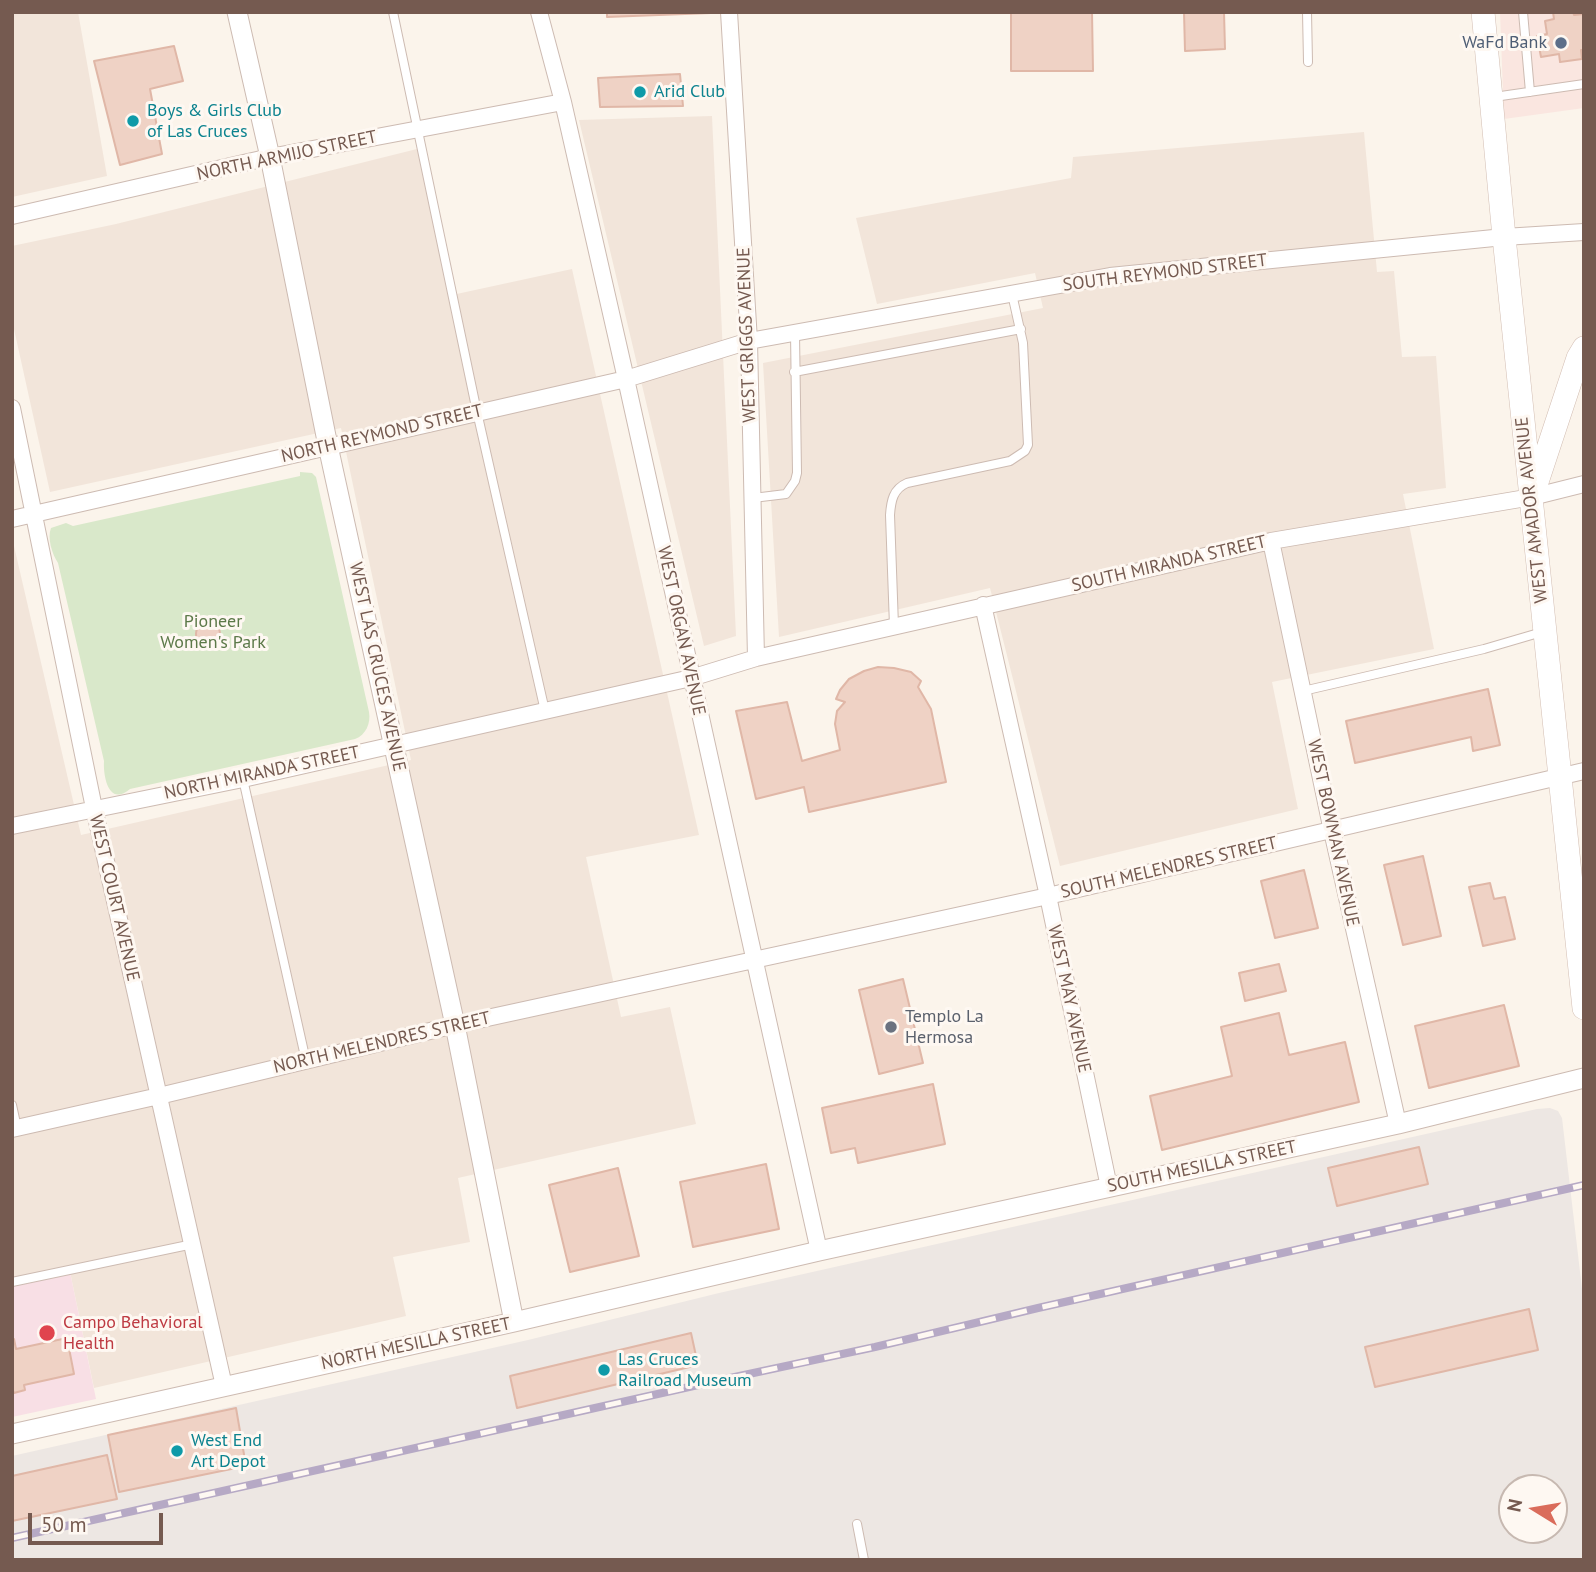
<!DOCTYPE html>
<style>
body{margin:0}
#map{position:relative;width:1596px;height:1572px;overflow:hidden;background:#fbf4eb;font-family:"PT Sans",sans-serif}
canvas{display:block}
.frame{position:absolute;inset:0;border:14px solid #755a50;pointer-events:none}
.north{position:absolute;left:1498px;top:1474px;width:70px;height:70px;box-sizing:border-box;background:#fef8f2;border:2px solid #c7b9b1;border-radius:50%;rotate:281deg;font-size:19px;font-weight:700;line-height:28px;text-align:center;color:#755a50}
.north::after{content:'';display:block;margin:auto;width:24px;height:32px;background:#da6c5b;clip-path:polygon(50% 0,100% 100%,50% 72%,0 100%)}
.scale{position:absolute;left:28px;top:1513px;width:135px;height:32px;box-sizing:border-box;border:4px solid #755a50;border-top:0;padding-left:9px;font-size:21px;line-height:24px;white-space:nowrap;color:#755a50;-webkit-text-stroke:5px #fef8f2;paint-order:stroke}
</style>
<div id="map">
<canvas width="1596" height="1572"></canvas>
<div class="frame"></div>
<div class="north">N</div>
<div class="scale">50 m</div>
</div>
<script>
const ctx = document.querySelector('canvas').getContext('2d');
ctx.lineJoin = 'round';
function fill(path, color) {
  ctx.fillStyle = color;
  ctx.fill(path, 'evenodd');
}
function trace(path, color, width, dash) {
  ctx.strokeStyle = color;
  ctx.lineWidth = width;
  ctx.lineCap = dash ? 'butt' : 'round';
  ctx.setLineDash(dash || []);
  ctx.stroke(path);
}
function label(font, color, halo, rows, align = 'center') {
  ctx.font = font + ' "PT Sans",sans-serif';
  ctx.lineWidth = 6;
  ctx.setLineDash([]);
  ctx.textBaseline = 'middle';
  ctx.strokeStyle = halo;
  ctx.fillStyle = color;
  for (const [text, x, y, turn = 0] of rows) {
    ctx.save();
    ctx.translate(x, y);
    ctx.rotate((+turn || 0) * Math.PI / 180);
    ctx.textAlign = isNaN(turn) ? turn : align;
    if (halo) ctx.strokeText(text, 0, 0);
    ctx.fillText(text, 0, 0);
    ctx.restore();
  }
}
const residential = new Path2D(`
 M12 12H78L107 176 12 197Z
 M712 116 736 636 704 646 579 120Z
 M1364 132 1377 272 1394 271 1402 357 1436 356 1446 488 1403 494 1434 649 1272 682 1298 809 1060 866 990 588 779 637 763 363 1043 308 1035 273 877 304 856 218 1071 178 1073 157Z
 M421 148 452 295 572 269 699 835 586 857 621 1017 670 1007 696 1124 458 1178 470 1242 393 1257 406 1316 94 1388 69 1267 12 1279V547L14 546 81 835 411 760 341 428 50 492 12 320V246L116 224Z`);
const commercial = new Path2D(`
 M1500 12H1584V108L1504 119Z`);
const industrial = new Path2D(`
 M1550 1108 1558 1111 1562 1118 1584 1306V1560H12V1456L528 1340 719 1293 1537 1109ZM1512 1488H1554V1530H1512Z`);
const medical = new Path2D(`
 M69 1267 96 1399 12 1417V1279Z`);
const green = new Path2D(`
 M300 472 312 473 316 477 369 712C371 723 366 735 355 739L130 789C109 807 103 777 104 761L58 563C52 554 47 538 51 528L66 523 73 526 300 476Z`);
const building = new Path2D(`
 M607 12H711V13L607 17Z
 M1011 12H1092L1093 71H1011Z
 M1184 12H1224L1225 49 1185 51Z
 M1553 12H1573L1574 15 1584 14V50H1581L1582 59 1560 62 1559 54 1541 57 1537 36 1547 34 1545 21 1554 19Z
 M174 46 183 81 150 89 162 154 120 165 94 61Z
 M680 74 683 106 600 107 598 78Z
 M196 634a12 12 0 1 1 24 0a12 12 0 1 1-24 0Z
 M878 667 894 668 911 672 921 681 918 687 931 709 946 782 809 812 804 787 756 799 736 711 787 702 802 761 840 750 835 724 837 711 845 702 836 699 840 690 849 679 864 671Z
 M1488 689 1500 745 1473 751 1471 737 1355 763 1346 721Z
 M1423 856 1441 936 1403 945 1384 865Z
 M1304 870 1318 928 1275 938 1261 881Z
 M1490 883 1494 899 1505 897 1515 939 1483 946 1469 887Z
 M1279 964 1286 991 1245 1001 1239 973Z
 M903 979 923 1063 879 1074 859 990Z
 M1504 1005 1519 1066 1429 1088 1415 1026Z
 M1279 1013 1289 1055 1345 1042 1359 1102 1162 1150 1150 1096 1232 1076 1221 1027Z
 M933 1084 945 1144 858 1163 855 1148 831 1153 822 1108Z
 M1419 1147 1428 1184 1337 1206 1328 1168Z
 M766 1164 779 1229 693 1247 680 1182Z
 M618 1168 639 1256 570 1272 549 1185Z
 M1529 1309 1538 1350 1375 1387 1365 1347Z
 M691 1333 698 1365 517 1408 510 1376Z
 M67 1338 74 1374 24 1385 25 1390 14 1393 12 1388V1339H14L16 1349Z
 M236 1408 246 1466 119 1492 108 1435Z
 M107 1455 117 1499 12 1521V1476Z`);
const service = new Path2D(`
 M393 12 477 412 545 711
 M1307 12 1308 62
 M1523 12 1530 92
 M1494 97 1584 84
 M794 372 1021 329
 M753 498 786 494 795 481 797 473 795 333
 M894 626 890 515C891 501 893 489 907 483L1010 461 1025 451 1028 445 1023 343 1012 294
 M1303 691 1484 649 1542 632
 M243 779 306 1061
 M12 1105 17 1128
 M12 1282 193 1244
 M857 1524 864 1560`);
const minor = new Path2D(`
 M539 12 563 102 626 379 819 1251
 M729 12 749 341 756 658
 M12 216 270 157 563 102
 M12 408 94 808 224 1386
 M12 519 626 379 749 341 1110 276 1504 237 1584 232
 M1271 541 1332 831 1398 1124
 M983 605 1048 896 1109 1187
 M12 826 243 779 691 678 756 658 1271 541 1532 497 1584 484
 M12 1129 159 1096 455 1025 1048 896 1584 771`);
const tertiary = new Path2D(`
 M237 12 270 157 328 446 455 1025 514 1322
 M12 1434 514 1322 819 1251 1398 1124 1584 1078`);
const secondary = new Path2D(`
 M1483 12 1504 237 1584 1008
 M1535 488 1578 358 1584 348`);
const rail = new Path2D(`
 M12 1538 716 1381 875 1347 1038 1308 1584 1185`);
const markers = [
 [1561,43,7,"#5c6f8a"],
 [640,92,7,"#0f9aa8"],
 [133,121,7,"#0f9aa8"],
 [891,1027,7,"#6b7280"],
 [47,1333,9,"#e0444e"],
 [604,1370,7,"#0f9aa8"],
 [177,1451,7,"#0f9aa8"]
];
const serviceNames = [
 ["WaFd Bank",1547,43]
];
const cultureNames = [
 ["Arid Club",654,92],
 ["Boys & Girls Club",147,111],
 ["of Las Cruces",147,132],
 ["Las Cruces",618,1360],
 ["Railroad Museum",618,1381],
 ["West End",191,1441],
 ["Art Depot",191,1462]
];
const streetNames = [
 ["NORTH ARMIJO STREET",287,156,-12],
 ["SOUTH REYMOND STREET",1165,273,-7],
 ["WEST GRIGGS AVENUE",747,335,-92],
 ["NORTH REYMOND STREET",382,434,-13],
 ["WEST AMADOR AVENUE",1532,510,-96],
 ["SOUTH MIRANDA STREET",1169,564,-13],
 ["WEST ORGAN AVENUE",681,631,78],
 ["WEST LAS CRUCES AVENUE",377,667,78],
 ["NORTH MIRANDA STREET",262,773,-12],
 ["WEST BOWMAN AVENUE",1333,833,78],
 ["SOUTH MELENDRES STREET",1169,868,-13],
 ["WEST COURT AVENUE",114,898,77],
 ["WEST MAY AVENUE",1069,999,78],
 ["NORTH MELENDRES STREET",382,1043,-13],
 ["SOUTH MESILLA STREET",1202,1167,-12],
 ["NORTH MESILLA STREET",416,1344,-12]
];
const parkNames = [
 ["Pioneer",213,622],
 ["Women's Park",213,643]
];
const worshipNames = [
 ["Templo La",905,1017],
 ["Hermosa",905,1038]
];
const healthNames = [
 ["Campo Behavioral",63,1323],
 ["Health",63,1344]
];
fill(residential, '#f2e5da');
fill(commercial, '#fae6e0');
fill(industrial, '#ede7e3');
fill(medical, '#f8dfe5');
fill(green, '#d9e8ca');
fill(building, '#efd2c5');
trace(building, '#e0b7a7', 2);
trace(service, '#cdbbb2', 10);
trace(minor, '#cdbbb2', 18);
trace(tertiary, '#cdbbb2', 21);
trace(secondary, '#d2bdb2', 24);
trace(service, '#fff', 8);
trace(minor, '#fff', 16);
trace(tertiary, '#fff', 19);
trace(secondary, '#fff', 23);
trace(rail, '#b6a9c5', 8);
trace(rail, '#fef8f2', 5, [16]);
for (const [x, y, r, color] of markers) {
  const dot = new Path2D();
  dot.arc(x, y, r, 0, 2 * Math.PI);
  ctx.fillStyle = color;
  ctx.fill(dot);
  trace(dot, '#fef8f2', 2.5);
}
label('18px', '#4e5e75', '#fef8f2', serviceNames, 'right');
label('18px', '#0d838f', '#fef8f2', cultureNames, 'left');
label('18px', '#755a50', '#fef8f2', streetNames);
label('18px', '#5c7949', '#fef8f2', parkNames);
label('18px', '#5b616d', '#fef8f2', worshipNames, 'left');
label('18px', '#be3a42', '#fef8f2', healthNames, 'left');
</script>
